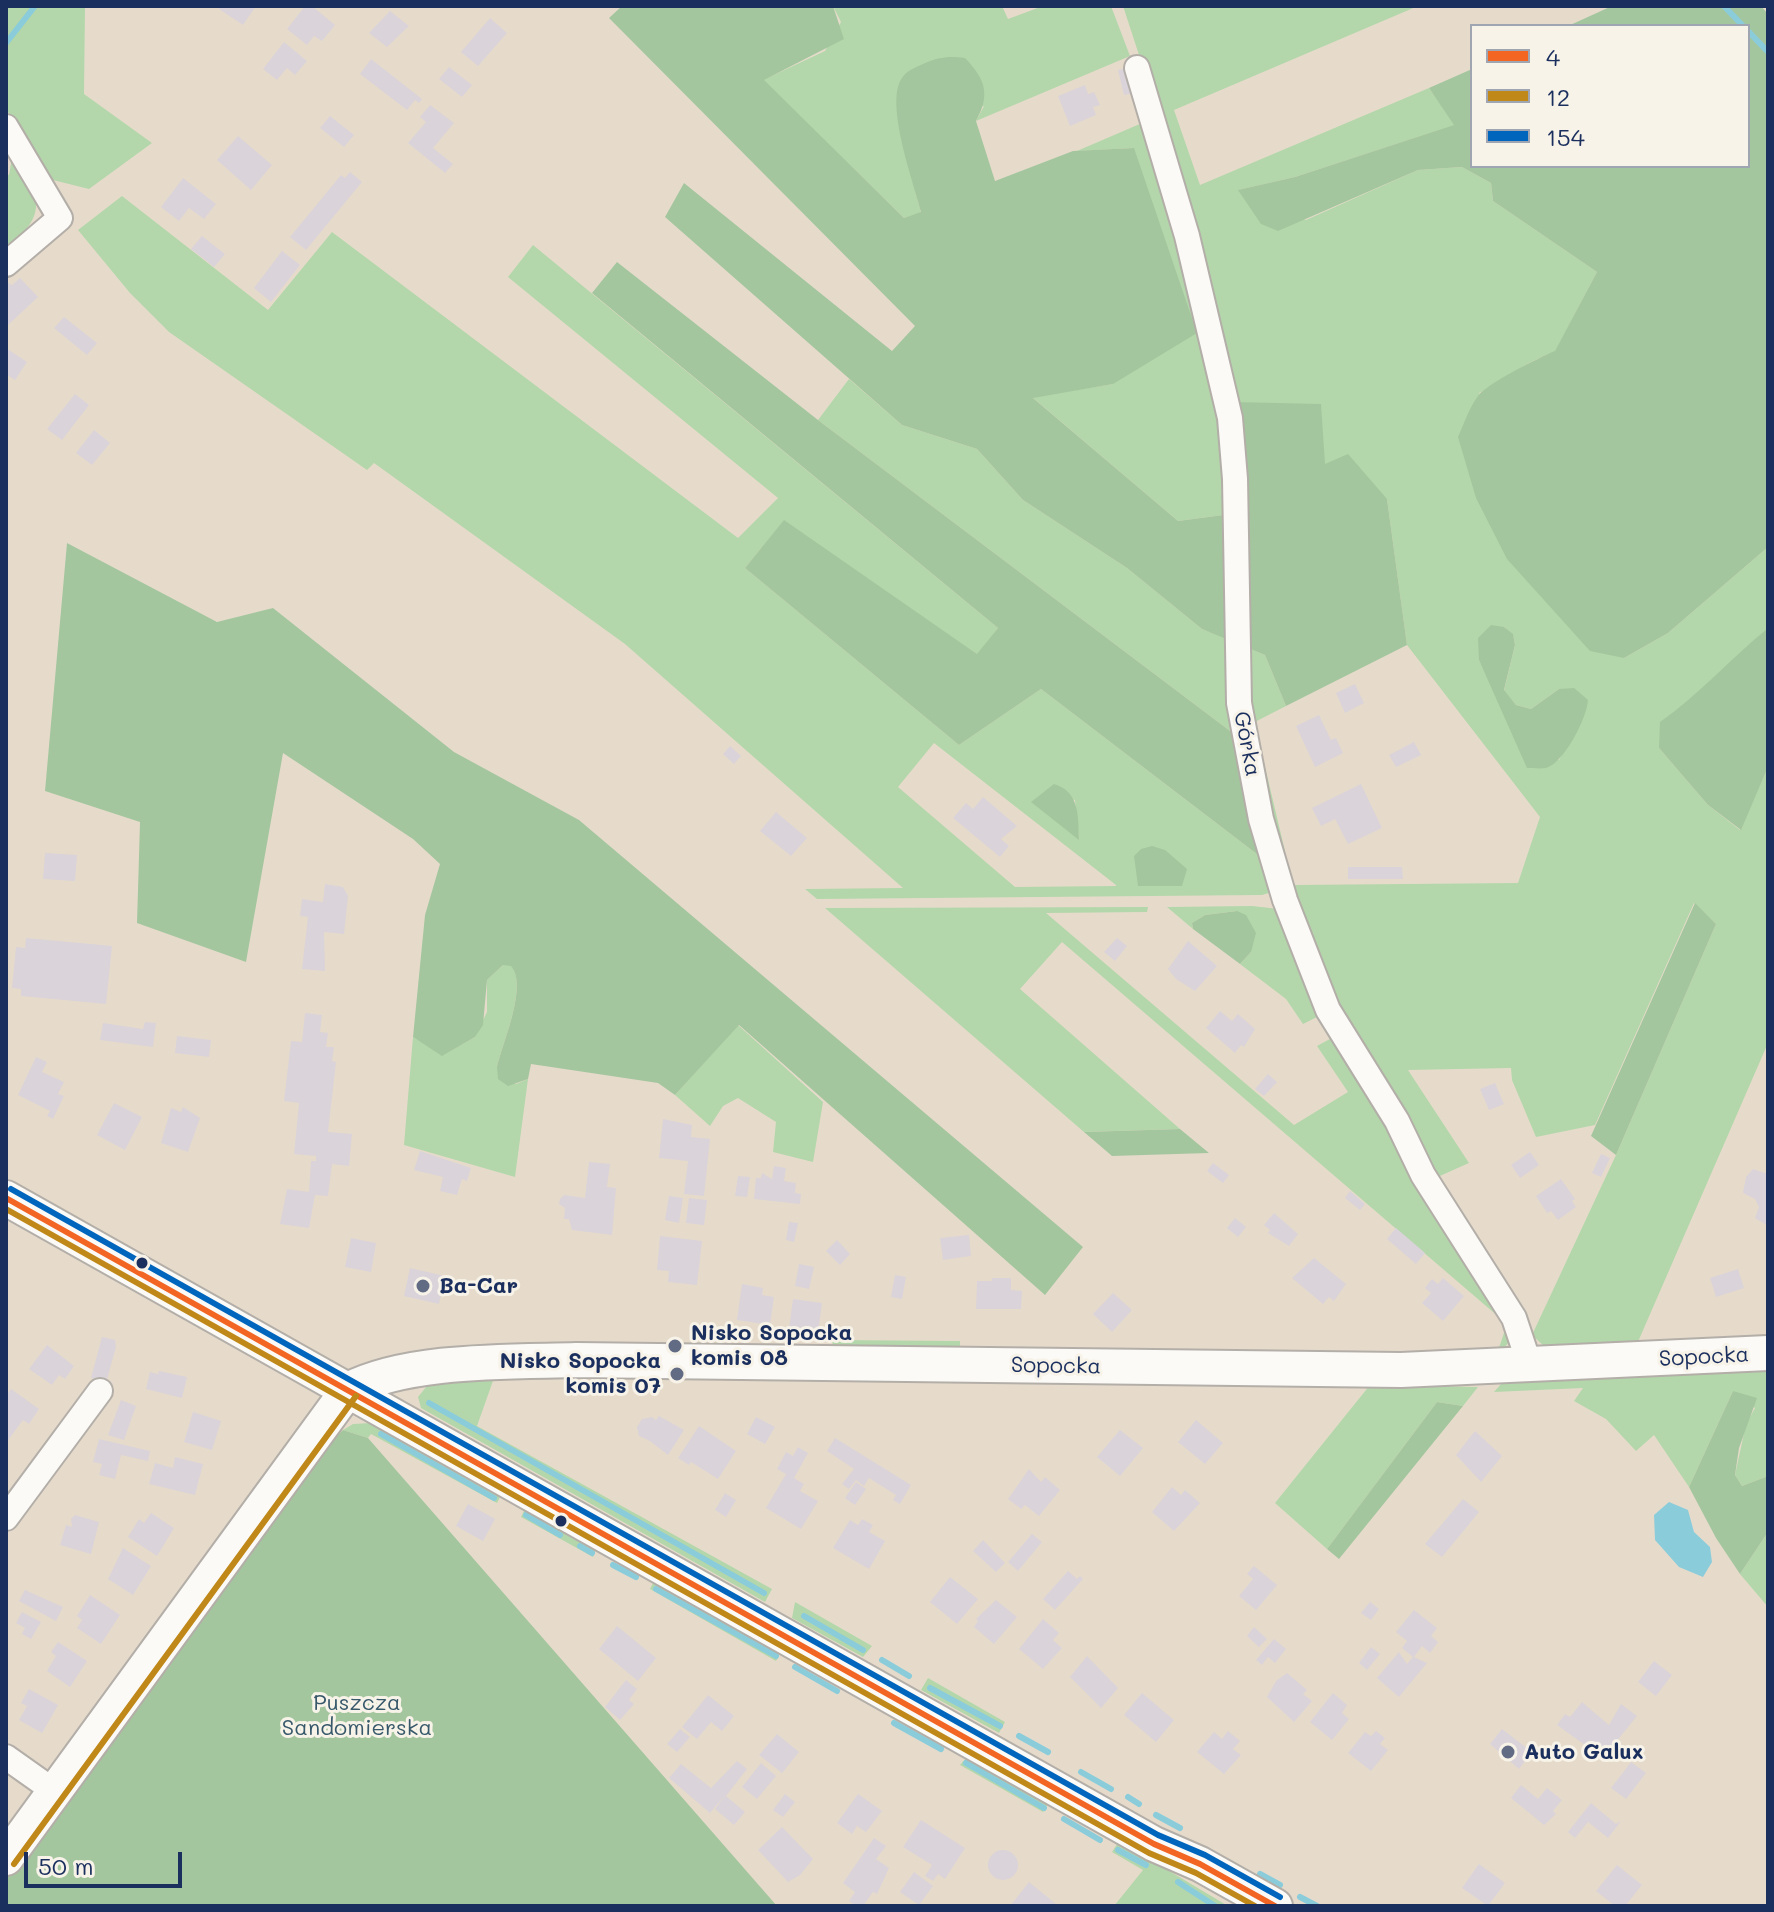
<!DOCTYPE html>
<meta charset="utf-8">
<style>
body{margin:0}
#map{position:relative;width:1774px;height:1912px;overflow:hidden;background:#e6dbcb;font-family:Mali,sans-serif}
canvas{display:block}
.frame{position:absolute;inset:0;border:8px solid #1b2f5e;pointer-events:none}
.legend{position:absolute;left:1470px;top:24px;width:280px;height:144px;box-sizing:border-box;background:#f7f3e8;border:2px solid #9fa5b1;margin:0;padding:10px 14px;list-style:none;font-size:24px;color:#1b2f5e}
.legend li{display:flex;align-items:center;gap:16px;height:40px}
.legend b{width:40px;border:2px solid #9fa5b1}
.scale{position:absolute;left:24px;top:1852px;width:158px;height:36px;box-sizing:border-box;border:4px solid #1b2f5e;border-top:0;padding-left:10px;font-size:24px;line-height:28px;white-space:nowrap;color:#1b2f5e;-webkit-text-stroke:6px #f7f3e8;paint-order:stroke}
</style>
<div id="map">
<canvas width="1774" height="1912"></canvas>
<div class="frame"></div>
<ul class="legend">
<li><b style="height:10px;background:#f26522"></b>4</li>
<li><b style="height:10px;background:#c08818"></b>12</li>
<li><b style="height:10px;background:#0065bd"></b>154</li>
</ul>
<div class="scale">50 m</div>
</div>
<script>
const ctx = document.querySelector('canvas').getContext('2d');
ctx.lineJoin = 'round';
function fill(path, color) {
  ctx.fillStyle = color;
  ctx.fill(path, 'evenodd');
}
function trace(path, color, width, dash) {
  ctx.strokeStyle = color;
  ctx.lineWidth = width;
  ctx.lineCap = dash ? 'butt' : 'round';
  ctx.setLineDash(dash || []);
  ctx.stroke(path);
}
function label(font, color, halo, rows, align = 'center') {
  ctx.font = font + ' Mali,sans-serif';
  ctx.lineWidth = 6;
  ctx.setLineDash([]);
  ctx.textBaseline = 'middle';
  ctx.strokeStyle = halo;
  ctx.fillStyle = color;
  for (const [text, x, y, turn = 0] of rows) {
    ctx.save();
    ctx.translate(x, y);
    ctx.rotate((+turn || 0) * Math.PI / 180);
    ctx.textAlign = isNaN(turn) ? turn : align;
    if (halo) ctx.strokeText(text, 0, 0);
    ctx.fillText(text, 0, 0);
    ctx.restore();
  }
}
const green = new Path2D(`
 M6 6H85L84 94 152 143 89 189 53 180 6 109Z
 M833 6H1002L1008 19 1043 6H1111L1130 56 976 121 984 106 899 126 921 213 904 218 763 80 825 51 841 22Z
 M1123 6H1418L1174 110 1200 185 1429 88 1455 125 1295 177 1239 190 1306 220 1418 170 1462 167 1491 183 1493 201 1597 272 1555 352C1526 361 1506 379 1479 393L1624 658 1668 633 1768 547V628L1684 705 1659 748 1708 805 1740 830 1768 767V1043L1634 1351 1545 1347 1532 1335 1616 1155 1716 924 1694 903 1595 1125 1536 1137 1512 1080 1511 1068 1408 1070 1469 1163 1433 1179 1327 995 1303 930V910L1288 885 1251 752 1261 750 1293 885 1518 883 1540 817 1407 645 1387 499 1325 465 1233 402 1176 168ZM1504 627 1513 635 1515 645 1504 691 1516 705 1531 709 1559 689 1565 748 1559 760 1494 689 1479 660Z
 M1149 120 1216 387 1231 514 1178 521 1032 397 1113 384 1134 148 1077 151Z
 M13 152C39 200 51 210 6 250V174L9 175Z
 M122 196 268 310 332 232 738 538 778 498 508 277 533 245 998 628 978 655 784 521 745 568 959 745 1041 689 1266 861 1275 891 1262 895 817 899 805 889 903 888 625 644 374 463 367 470 169 332 130 293 78 230ZM934 743 1116 885V886L1015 887 898 787ZM1044 792 1075 800 1079 839 1032 802Z
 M849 379 902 425 977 449 1023 500 1127 568 1202 629 1231 640 1234 734 818 420Z
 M1241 645 1265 655 1286 706 1247 726Z
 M1252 906 1279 909 1327 1012 1303 1024 1286 999 1240 964 1251 952 1237 911 1205 915 1192 923 1193 929 1167 907Z
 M1148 907 1147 912 1046 913 1294 1125 1348 1092 1317 1046 1339 1034 1417 1177 1510 1322 1514 1336 1512 1344 1509 1342 1500 1353 1492 1355 1500 1345 1507 1324 1062 942 1020 989 1180 1129 1084 1132 825 908Z
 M503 965H511C528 985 503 1042 497 1067L516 1084 528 1079 515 1177 404 1145 413 1037 443 1055 475 1037 487 1012V980Z
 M738 1025 823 1102 813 1162 773 1152 776 1122 738 1098 723 1106 710 1126 675 1095Z
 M832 1340 960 1341V1348L833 1346Z
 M1768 1370V1476L1742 1486 1735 1475 1746 1424 1755 1408 1733 1391 1689 1487 1654 1435 1636 1451 1606 1419 1574 1401 1583 1388 1494 1392 1501 1384Z
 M494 1378 477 1426 772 1589 765 1602 421 1408 418 1397 431 1381Z
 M1432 1382V1386L1478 1387 1463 1406 1437 1402 1327 1549 1275 1503 1370 1385Z
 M371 1423 501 1495 497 1503 371 1434 368 1438 343 1430 353 1424Z
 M525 1509 596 1549 593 1557 521 1517Z
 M1768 1532V1607L1740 1574Z
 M654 1581 781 1651 776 1661 650 1589Z
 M795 1602 872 1646 863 1657 792 1618Z
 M928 1678 1005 1722 999 1733 921 1690Z
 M967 1757 1049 1802 1043 1812 960 1765Z
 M1119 1841 1228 1906H1114L1143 1870 1112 1852Z`);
const forest = new Path2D(`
 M622 6H833L844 39 764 80 904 218 921 212C914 183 884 103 902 78 906 71 916 67 923 64 939 57 948 56 965 58 985 79 991 94 976 121L995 181 1073 151 1134 148 1197 333 1113 384 1033 398 1178 521 1231 514 1233 402 1321 404 1325 464 1348 454 1387 499 1407 645 1286 706 1265 655 1202 629 1127 568 1023 500 977 449 902 425 665 217 684 183 892 351 915 326 609 18Z
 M1612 6H1761L1768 14V547L1668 633 1624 658 1590 651 1507 559 1476 498 1458 437C1464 424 1469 408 1478 396 1486 384 1540 357 1555 351L1597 272 1493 201 1491 183 1462 167 1418 170 1278 231 1261 224 1238 190 1295 177 1454 125 1429 88 1472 69V166H1748V26H1568Z
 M617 262 818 420 1234 734 1266 861 1041 689 959 745 745 568 784 520 977 654 998 628 592 293Z
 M67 543 217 622 273 608 454 752 579 820 1083 1247 1045 1295 739 1025 675 1095 658 1083 531 1064 528 1079 508 1086 498 1079 497 1067C503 1042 528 985 511 966L503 965 487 980 483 1025 475 1037 442 1056 413 1037 425 915 440 864 413 839 283 753 246 962 137 923 140 822 45 791Z
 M1491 625 1504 627 1513 634 1515 645 1504 690 1516 705 1531 709 1559 689 1574 688 1588 700C1587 718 1564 763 1546 768 1540 769 1532 768 1527 768L1479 660 1478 638Z
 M1768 628V767L1741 830 1708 805 1659 748 1660 722C1700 694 1731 658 1768 628Z
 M1054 784C1080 792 1078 816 1079 840L1031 802Z
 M1152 846 1165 850 1187 869 1182 886H1138L1134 856 1141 849Z
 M1695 903 1716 924 1616 1155 1591 1136Z
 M1237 911 1246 915 1256 933 1251 952 1240 964 1193 929 1192 923 1205 915Z
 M1180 1129 1209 1153 1112 1156 1084 1132Z
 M1733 1391 1757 1398 1739 1448 1735 1475 1742 1486 1768 1476V1532L1740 1574 1716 1538 1689 1487Z
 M1437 1402 1463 1406 1339 1559 1327 1549Z
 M343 1430 368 1438 777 1906H6V1880L321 1442 327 1446Z`);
const water = new Path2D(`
 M1669 1502 1688 1510 1694 1532 1710 1547 1712 1562 1703 1577 1679 1567 1655 1540 1654 1515Z`);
const stream = new Path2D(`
 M1724 6 1743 26
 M1748 31 1768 52
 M6 43 35 6
 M429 1403 764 1593
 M381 1434 494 1498
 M526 1515 560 1535
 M580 1546 592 1553
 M613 1565 636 1577
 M656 1589 776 1656
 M804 1616 863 1650
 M882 1660 909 1676
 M795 1667 837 1691
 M930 1688 1000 1726
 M894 1723 941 1749
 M1019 1736 1048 1752
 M966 1763 1044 1808
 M1081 1772 1111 1789
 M1128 1797 1139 1804
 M1156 1815 1180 1828
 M1064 1819 1100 1840
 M1118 1850 1146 1865
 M1260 1874 1280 1885
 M1178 1882 1215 1906
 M1300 1897 1317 1906`);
const building = new Path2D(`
 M220 6H256L243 25 219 9Z
 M305 6H312L335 25 322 41 314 36 307 45 287 29Z
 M390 11 409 26 387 47 369 33Z
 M490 18 507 33 478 66 461 52Z
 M284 42 307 61 295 75 287 68 277 80 263 69Z
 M371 59 422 99 419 103 415 100 407 110 360 74Z
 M449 67 472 85 462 97 439 79Z
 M1129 68 1136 93 1124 95 1118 70Z
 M1085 85 1088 94 1094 92 1100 105 1093 107 1096 115 1070 126 1058 96Z
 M430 105 454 123 433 148 453 164 445 173 408 143 426 122 420 117Z
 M330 116 354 135 344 147 320 128Z
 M238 136 272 165 251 190 217 160Z
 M350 172 362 182 306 250 290 237 341 175 345 178Z
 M183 178 216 204 204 219 189 208 179 221 161 207Z
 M202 236 225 254 214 267 191 249Z
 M282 251 300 265 271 302 254 288Z
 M20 278 38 297 8 325 6 282 12 285Z
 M64 317 97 343 87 355 54 328Z
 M6 348 27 362 15 380 6 374Z
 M75 394 89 405 62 440 47 429Z
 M94 430 110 443 92 465 76 453Z
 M1355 684 1364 703 1345 713 1336 693Z
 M1319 715 1331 740 1336 738 1343 753 1315 767 1296 726Z
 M1414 742 1421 755 1396 767 1389 755Z
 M730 746 741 756 734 764 723 754Z
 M1361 784 1382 828 1348 844 1335 819 1321 826 1312 808Z
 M983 797 1017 826 1001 839 1009 846 1000 857 953 818 966 803 973 809Z
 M776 812 807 838 791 856 760 831Z
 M45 853 77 855 75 881 43 879Z
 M1348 867H1402L1403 879H1348Z
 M325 884 343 887 348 896 344 934 324 932 325 971 302 969 308 917 300 916 302 899 323 902Z
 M26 938 112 946 106 1004 21 996V989L12 988 16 947 25 948Z
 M1117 938 1127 946 1115 961 1104 952Z
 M1188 941 1217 966 1195 991 1176 979 1168 969Z
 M1220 1011 1232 1021 1238 1014 1255 1029 1244 1047 1241 1045 1235 1053 1206 1028Z
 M305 1013 322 1015 320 1032 328 1033 326 1047H334L332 1061 336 1062 328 1132 352 1134 349 1166 332 1164 328 1196 315 1195 309 1228 280 1224 287 1189 309 1192 311 1161H316V1156L294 1154 299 1103 284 1101 291 1041 302 1042Z
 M145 1022 156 1023 153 1047 100 1040 103 1023 143 1029Z
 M177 1036 211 1040 209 1057 175 1053Z
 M36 1057 47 1062 42 1072 64 1082 58 1094 64 1096 53 1119 47 1116 50 1111 18 1095Z
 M1268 1074 1277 1082 1264 1096 1255 1089Z
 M1495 1083 1504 1104 1489 1110 1480 1089Z
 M114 1103 142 1117 125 1150 97 1135Z
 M183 1107 200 1118 188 1152 161 1143 171 1108 181 1112Z
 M663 1119 692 1125 691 1137 710 1139 704 1196 684 1194 688 1161 659 1158Z
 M420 1151 471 1168 467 1181 462 1179 457 1195 440 1191 443 1177 414 1170Z
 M1530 1152 1539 1165 1520 1178 1511 1165Z
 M1601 1154 1610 1158 1601 1177 1592 1173Z
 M589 1162 610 1164 607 1187 616 1188 612 1235 572 1230 569 1219H564L565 1208 559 1204 560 1199 564 1195 585 1198Z
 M1213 1163 1229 1175 1223 1183 1207 1171Z
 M774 1166 786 1168 784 1181 796 1183 795 1193 801 1194 800 1204 754 1199 756 1178H761L762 1173 772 1179Z
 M1753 1169 1768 1174V1226L1755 1218 1759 1207 1755 1199 1743 1193 1746 1177Z
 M738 1176 750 1177 747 1197 735 1196Z
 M1561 1179 1575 1199 1572 1201 1576 1207 1558 1220 1551 1211 1547 1213 1536 1196Z
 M1350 1191 1365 1204 1360 1210 1345 1198Z
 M669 1196 683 1198 679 1223 665 1220Z
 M689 1198 707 1200 704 1225 686 1223Z
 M1274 1213 1298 1234 1289 1246 1268 1233 1270 1230 1264 1225Z
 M1235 1218 1246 1227 1238 1237 1227 1228Z
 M789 1222 798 1223 794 1242 786 1240Z
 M1396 1228 1425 1253 1416 1264 1387 1239Z
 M969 1235 971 1256 943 1260 940 1238Z
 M660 1236 702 1241 697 1285 668 1282 669 1271 657 1270Z
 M351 1238 376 1243 371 1272 345 1267Z
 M837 1240 850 1254 840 1265 826 1251Z
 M1314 1258 1346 1284 1334 1301 1329 1297 1323 1304 1292 1278Z
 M799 1264 814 1267 809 1289 795 1286Z
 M410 1268 445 1276 439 1304 404 1296Z
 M1738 1269 1744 1288 1716 1297 1710 1278Z
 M895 1275 906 1277 902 1299 891 1297Z
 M992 1278H1011V1290L1022 1291 1021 1309H976L977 1281H992Z
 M1443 1278 1464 1296 1443 1321 1422 1303 1431 1293 1425 1288 1432 1279 1438 1284Z
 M742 1284 763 1288 762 1295 774 1297 770 1325 737 1320Z
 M1113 1293 1132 1310 1112 1332 1093 1314Z
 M793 1299 822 1303 818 1333 789 1329Z
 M102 1337 115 1340 116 1347 107 1379 114 1384 91 1378Z
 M47 1345 74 1366 65 1379 59 1375 52 1385 29 1369Z
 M159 1371 187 1377 182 1398 146 1389 150 1372 158 1374Z
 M11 1389 39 1409 29 1424 23 1420 6 1443V1396Z
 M121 1400 136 1406 124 1440 108 1435Z
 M193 1412 221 1421 212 1450 184 1442Z
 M659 1416 684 1430 668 1455 650 1441 639 1436 637 1427 642 1419 652 1417 656 1420Z
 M756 1417 775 1427 765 1444 747 1434Z
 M1196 1420 1223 1443 1205 1464 1178 1442Z
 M699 1426 736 1451 718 1479 691 1462 689 1465 678 1458Z
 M1120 1430 1143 1448 1120 1476 1097 1457Z
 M1475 1431 1502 1456 1481 1482 1456 1455Z
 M835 1438 911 1485 900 1504 893 1500 896 1495 869 1478 864 1486 856 1480 849 1489 842 1484 854 1469 827 1451Z
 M99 1439 150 1451 148 1461 121 1455 115 1479 99 1475 102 1464 93 1462Z
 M798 1447 808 1453 794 1478 804 1484 800 1491 818 1501 801 1529 766 1508 786 1474 777 1469 786 1452 793 1456Z
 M175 1457 203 1464 195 1495 149 1484 155 1463 173 1468Z
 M1029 1469 1041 1482 1045 1477 1060 1490 1039 1516 1025 1505 1021 1509 1008 1499Z
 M856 1482 866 1489 855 1505 845 1498Z
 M1172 1487 1181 1495 1185 1490 1200 1503 1174 1531 1152 1512Z
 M725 1493 736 1500 726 1517 715 1510Z
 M1463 1499 1479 1512 1442 1557 1425 1544Z
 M468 1504 495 1519 483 1541 456 1526Z
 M151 1513 174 1528 157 1556 128 1537 139 1519 144 1523Z
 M75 1515 99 1522 91 1554 60 1545 66 1525 72 1527 71 1519Z
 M862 1519 873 1525 869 1532 885 1541 869 1569 833 1548 850 1520 858 1525Z
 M1032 1534 1042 1542 1018 1571 1008 1562Z
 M983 1540 1005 1563 996 1572 973 1551Z
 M123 1548 151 1566 133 1595 108 1579Z
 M1254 1566 1277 1585 1256 1610 1239 1596 1253 1579 1247 1574Z
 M1068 1571 1077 1579 1080 1576 1083 1579 1055 1610 1043 1599Z
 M950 1577 978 1599 957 1624 930 1602Z
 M25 1590 63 1607 56 1621 19 1601Z
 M90 1595 120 1615 101 1644 77 1628 82 1620 77 1616Z
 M996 1600 1017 1617 994 1644 974 1627 978 1621 976 1619Z
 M1370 1602 1379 1609 1371 1620 1361 1613Z
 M1414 1610 1437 1628 1431 1636 1438 1642 1430 1653 1422 1646 1414 1657 1427 1663 1399 1697 1377 1678 1399 1652 1407 1664 1413 1657 1402 1648 1407 1641 1396 1632Z
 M22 1612 41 1622 31 1639 22 1634 25 1628 16 1623Z
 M1043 1619 1059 1633 1053 1640 1062 1648 1043 1669 1019 1649Z
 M617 1626 656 1658 638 1681 599 1649Z
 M1254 1627 1267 1639 1259 1647 1247 1636Z
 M1274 1639 1286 1649 1275 1663 1268 1657 1262 1665 1256 1660Z
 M58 1642 87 1661 70 1687 47 1671 56 1656 51 1652Z
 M1371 1647 1380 1654 1367 1670 1359 1663Z
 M1087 1656 1118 1688 1101 1708 1070 1677Z
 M1654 1661 1672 1675 1656 1696 1638 1682Z
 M1287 1673 1307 1690 1303 1694 1312 1701 1294 1722 1267 1697 1276 1681Z
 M626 1680 637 1689 629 1700 634 1704 620 1720 605 1707Z
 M29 1689 58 1705 42 1733 19 1720 27 1706 21 1703Z
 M1142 1693 1174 1720 1156 1742 1124 1715Z
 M1333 1693 1347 1705 1342 1713 1349 1719 1332 1740 1310 1722Z
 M708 1695 734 1716 722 1731 711 1722 697 1739 682 1727Z
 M1582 1702 1609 1725 1621 1704 1637 1716 1603 1758 1557 1725 1565 1714 1570 1717Z
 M680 1729 690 1737 677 1752 667 1744Z
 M1502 1729 1532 1752 1519 1769 1490 1744Z
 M1228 1731 1240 1741 1233 1749 1241 1755 1224 1774 1197 1752 1214 1732 1222 1739Z
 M1376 1731 1385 1738 1380 1744 1388 1750 1371 1771 1348 1753 1365 1732 1371 1736Z
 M777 1734 799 1752 782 1773 759 1755Z
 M737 1761 747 1769 726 1796 745 1812 734 1825 715 1809 725 1795 710 1813 669 1778 681 1764 711 1788Z
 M1631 1762 1646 1773 1626 1799 1611 1788Z
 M761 1763 776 1776 757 1799 742 1787Z
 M1521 1785 1538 1799 1547 1788 1562 1800 1553 1811 1556 1814 1544 1825 1511 1798Z
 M785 1794 795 1802 783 1817 773 1810Z
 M858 1794 882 1811 866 1832 857 1826 852 1834 837 1823Z
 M1591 1803 1616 1824 1621 1821 1608 1838 1588 1822 1575 1838 1568 1832Z
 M921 1820 965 1848 945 1879 938 1874 933 1881 925 1876 932 1865 903 1847Z
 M782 1827 813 1859 800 1875 788 1882 758 1850Z
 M874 1838 886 1846 876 1859 889 1868 877 1894 873 1892 863 1906H856L849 1901 855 1892 843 1883Z
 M988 1865a15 15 0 1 1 30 0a15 15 0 1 1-30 0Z
 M1479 1864 1505 1883 1488 1906 1462 1888Z
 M1617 1865 1642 1885 1625 1906H1615L1596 1891Z
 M914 1872 933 1886 919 1905 900 1892Z
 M1029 1882 1056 1904 1055 1906H1010Z`);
const street = new Path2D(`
 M1137 68 1187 236 1230 418 1235 479 1239 703 1261 819 1285 900 1328 1010 1397 1121 1423 1175 1514 1318 1530 1366
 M6 127 60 218 6 264
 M6 1518 100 1391
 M6 1757 54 1791`);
const secondary = new Path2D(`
 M6 1198 1154 1844 1200 1864 1275 1906
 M6 1858 348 1390C408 1359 508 1362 576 1360L1401 1370 1768 1353`);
const bus1 = new Path2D(`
 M6 1198 1154 1844 1200 1864 1275 1906`);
const bus2 = new Path2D(`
 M6 1209 1149 1853 1196 1873 1255 1906
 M14 1864 356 1396`);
const bus3 = new Path2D(`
 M11 1189 1158 1835 1205 1855 1280 1897`);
const markers = [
 [142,1263,7,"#1b2f5e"],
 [423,1286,8,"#626b84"],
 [675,1346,8,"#626b84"],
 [677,1374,8,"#626b84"],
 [561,1521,7,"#1b2f5e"],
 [1508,1752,8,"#626b84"]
];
const streetNames = [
 ["Górka",1247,744,79],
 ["Sopocka",1704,1357,-3],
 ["Sopocka",1056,1366,1]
];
const poiNames = [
 ["Ba-Car",439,1286],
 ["Nisko Sopocka",691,1333],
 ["komis 08",691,1358],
 ["Nisko Sopocka",661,1361,"right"],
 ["komis 07",661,1386,"right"],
 ["Auto Galux",1524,1752]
];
const parkNames = [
 ["Puszcza",357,1703],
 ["Sandomierska",357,1728]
];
fill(green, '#b3d7aa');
fill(forest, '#a4c69e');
fill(water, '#8bccdb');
trace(stream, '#8bccdb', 6);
fill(building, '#dad3d9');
trace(street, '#b3aea8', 28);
trace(secondary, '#b3aea8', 38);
trace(street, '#fbfaf7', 24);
trace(secondary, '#fbfaf7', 34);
trace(bus1, '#f26522', 6);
trace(bus2, '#c08818', 6);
trace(bus3, '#0065bd', 6);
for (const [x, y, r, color] of markers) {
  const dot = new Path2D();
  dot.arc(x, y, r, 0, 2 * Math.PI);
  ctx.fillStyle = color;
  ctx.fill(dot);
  trace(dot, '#f7f3e8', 3);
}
label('22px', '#1b2f5e', '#f7f3e8', streetNames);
label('bold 22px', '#1b2f5e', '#f7f3e8', poiNames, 'left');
label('22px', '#36586a', '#f7f3e8', parkNames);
</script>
